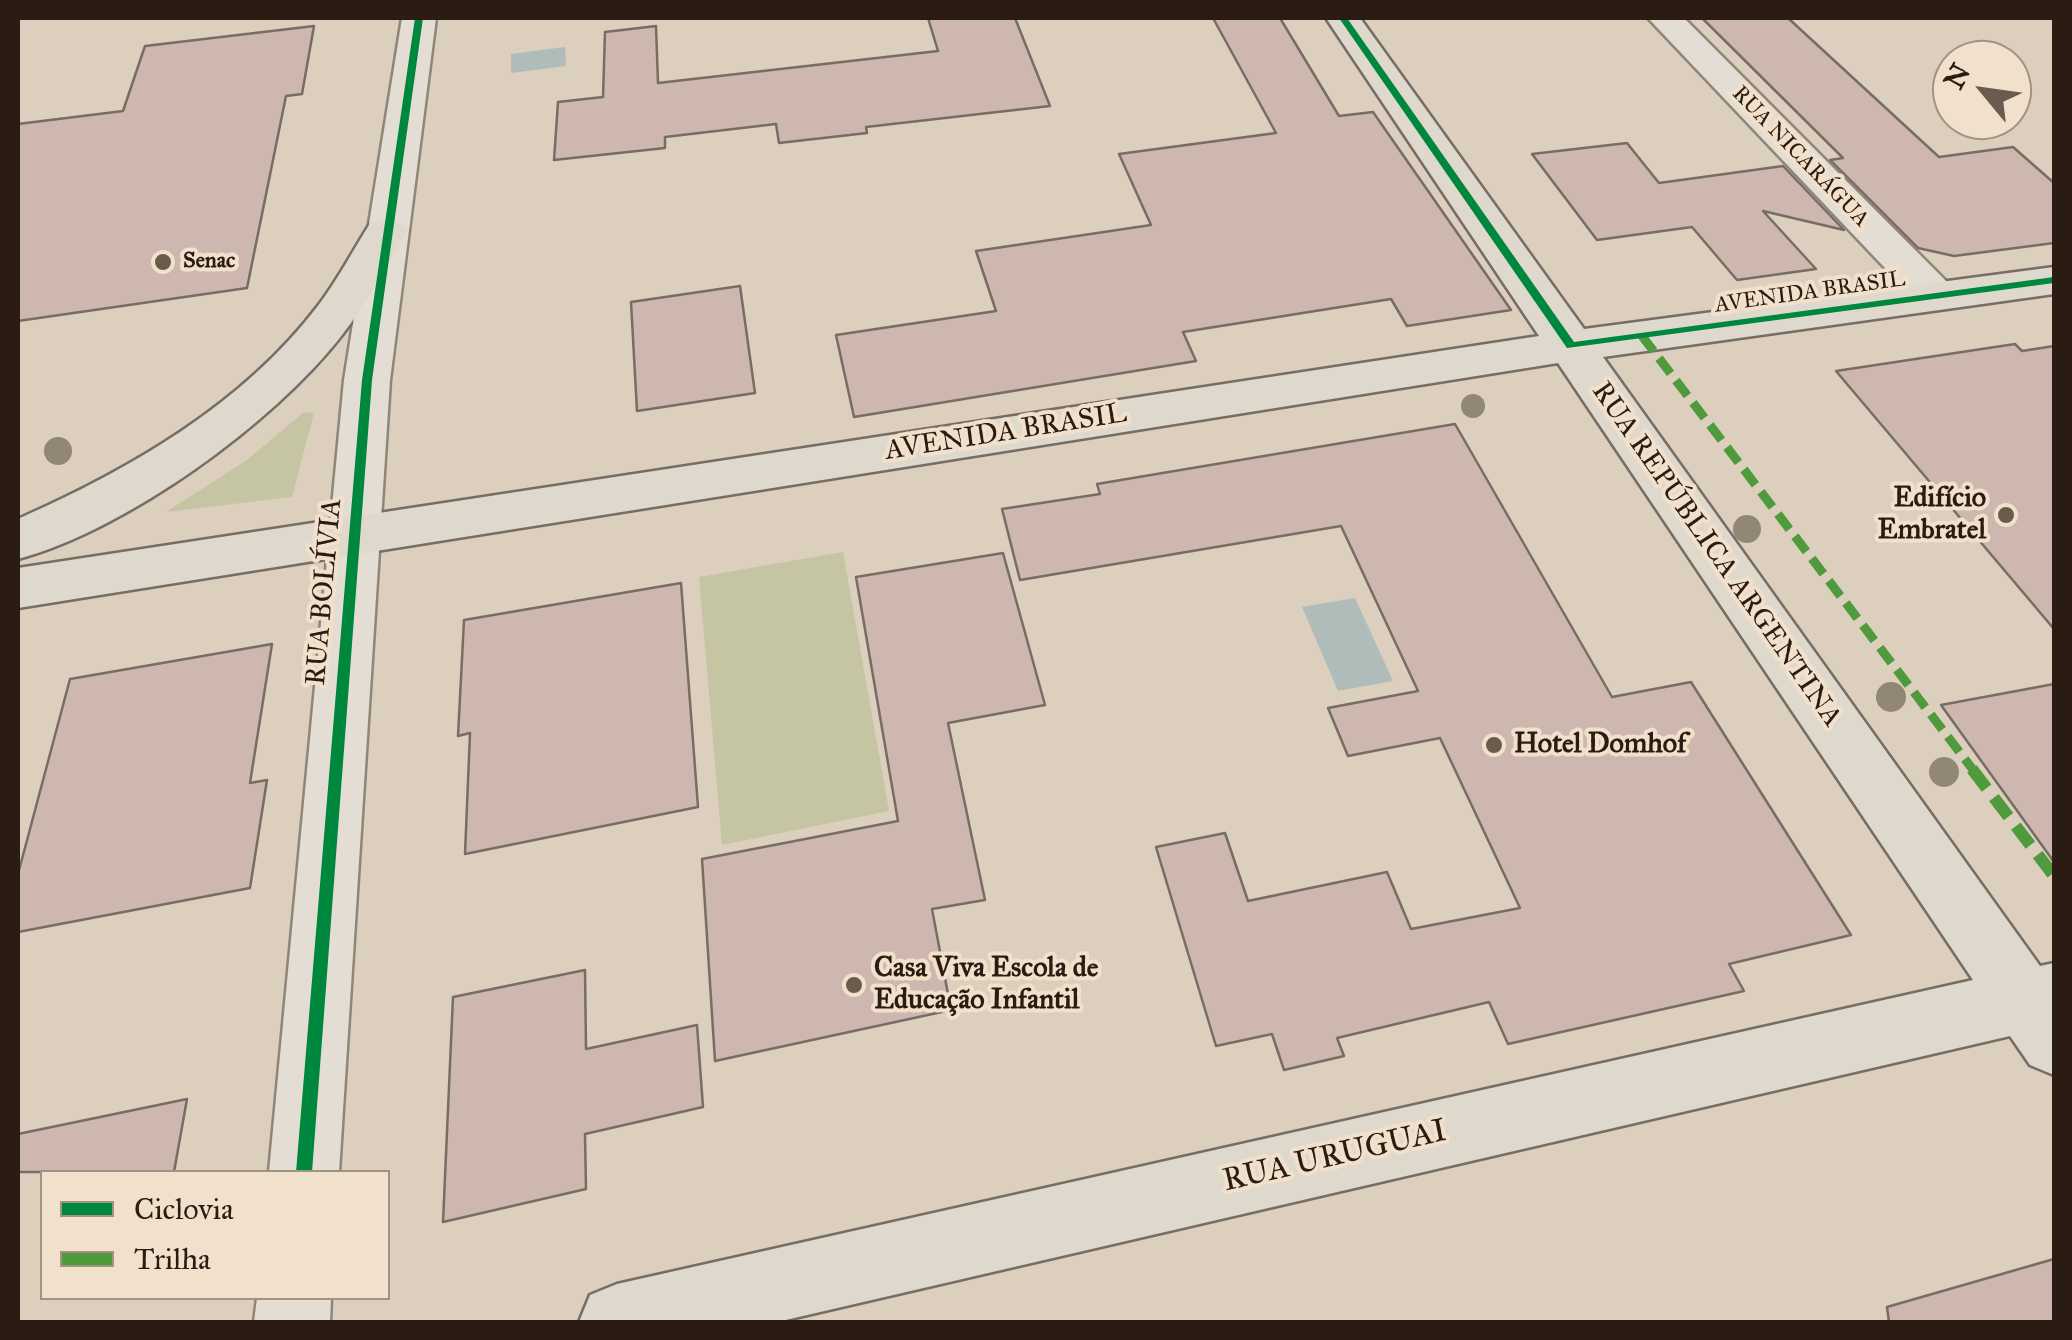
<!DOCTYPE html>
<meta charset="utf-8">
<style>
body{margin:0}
#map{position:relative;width:2072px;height:1340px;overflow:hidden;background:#dccfbd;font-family:"IM FELL Great Primer",serif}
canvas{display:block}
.frame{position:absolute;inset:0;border:20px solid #2b1c13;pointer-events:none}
.legend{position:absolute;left:40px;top:1170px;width:350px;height:130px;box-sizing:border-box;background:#f1e1cc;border:2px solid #a29282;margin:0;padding:12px 18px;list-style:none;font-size:30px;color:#2b1c13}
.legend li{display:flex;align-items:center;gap:20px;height:50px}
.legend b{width:50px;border:2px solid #a29282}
.north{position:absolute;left:1932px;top:40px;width:100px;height:100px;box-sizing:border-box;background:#f1e1cc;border:2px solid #a29282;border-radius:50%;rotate:299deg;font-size:28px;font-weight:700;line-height:40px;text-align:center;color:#2b1c13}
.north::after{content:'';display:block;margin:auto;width:35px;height:45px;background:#695b4e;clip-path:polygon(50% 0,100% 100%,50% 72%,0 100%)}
</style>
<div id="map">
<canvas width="2072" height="1340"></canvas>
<div class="frame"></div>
<ul class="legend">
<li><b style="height:12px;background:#00873e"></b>Ciclovia</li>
<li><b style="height:12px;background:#4f9a3d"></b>Trilha</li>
</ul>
<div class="north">N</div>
</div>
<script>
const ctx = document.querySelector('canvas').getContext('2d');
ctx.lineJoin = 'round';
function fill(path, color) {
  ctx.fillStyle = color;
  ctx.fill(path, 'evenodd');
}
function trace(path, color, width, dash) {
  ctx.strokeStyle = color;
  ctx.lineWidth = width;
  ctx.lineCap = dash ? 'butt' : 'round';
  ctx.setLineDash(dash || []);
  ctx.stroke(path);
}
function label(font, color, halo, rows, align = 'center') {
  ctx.font = font + ' "IM FELL Great Primer",serif';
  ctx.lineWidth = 8;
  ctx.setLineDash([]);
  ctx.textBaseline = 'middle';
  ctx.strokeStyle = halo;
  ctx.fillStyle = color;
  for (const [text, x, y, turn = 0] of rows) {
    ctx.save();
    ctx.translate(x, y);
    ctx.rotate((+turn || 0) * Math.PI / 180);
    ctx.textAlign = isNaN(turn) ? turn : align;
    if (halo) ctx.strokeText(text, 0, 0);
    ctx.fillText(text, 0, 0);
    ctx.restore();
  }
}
const green = new Path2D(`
 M304 412 314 413 292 497 166 512 247 460Z
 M843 552 889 811 722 845 699 577Z`);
const water = new Path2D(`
 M565 47 566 66 511 73V54Z
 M1355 598 1393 681 1338 691 1302 607Z`);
const building = new Path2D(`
 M928 18H1015L1050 106 866 127 867 133 779 143 776 124 665 137V148L554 160 558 102 603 97 605 32 656 26 658 83 938 51Z
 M1213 18H1280L1339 116 1373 112 1511 310 1407 326 1391 299 1183 332 1196 361 854 417 836 335 996 311 976 251 1151 225 1119 154 1276 133Z
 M1702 18H1788L1939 157 2013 147 2054 183V243L1954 256 1918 248 1830 160 1843 158Z
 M314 26 302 94 286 96 247 288 18 321V124L123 111 145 46Z
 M1627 143 1659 183 1783 166 1844 230 1763 211 1816 269 1737 280 1692 227 1597 240 1532 154Z
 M740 286 755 393 637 411 631 302Z
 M2015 344 2022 351 2054 346V629L1836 371Z
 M1455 424 1612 697 1691 682 1851 935 1729 964 1744 991 1508 1044 1489 1002 1337 1038 1344 1056 1284 1070 1272 1034 1216 1046 1156 847 1225 833 1248 901 1387 872 1411 929 1520 908 1440 738 1348 756 1328 708 1418 691 1341 526 1020 580 1002 509 1100 494 1097 484Z
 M1003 553 1045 705 948 723 985 900 932 909 951 1010 715 1061 702 859 898 821 856 577Z
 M681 583 698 807 465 854 470 733 458 736 464 620Z
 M272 644 250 783 267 780 250 888 18 932V874L70 679Z
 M2054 684V862L1941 705Z
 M585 970 586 1049 697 1025 703 1107 585 1134 586 1189 443 1222 453 997Z
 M187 1099 174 1172H18V1134Z
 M2054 1259V1322H1889L1887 1307Z`);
const minor = new Path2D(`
 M402 18H436L390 380 339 1172H269L344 380Z
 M1648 18H1684L1951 286 1958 296 1951 306 1936 310 1921 306Z
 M257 1298H331L330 1322H254Z`);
const major = new Path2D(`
 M1326 18H1360L1584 329 2054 267V294L1603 357 2040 966 2054 963V1075L2030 1065 2010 1036 777 1322H579L590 1295 617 1284 1973 980 1558 363 18 608V568L1539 336Z
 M386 218 401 222 407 231C386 266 367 303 342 335 273 424 126 530 18 559V519C129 470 242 405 317 307 338 280 353 250 371 222Z`);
const quietFar1 = new Path2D(`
 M1642 336 1974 771`);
const quiet = new Path2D(`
 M1972 769 2054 876`);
const cycleway = new Path2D(`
 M415 18H423L372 380 312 1172H296L362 380Z
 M1339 18H1347L1574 342 2054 277V283L1567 348Z`);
const trees = [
 [1473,406,12],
 [58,451,14],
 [1747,529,14],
 [1891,697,15],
 [1944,772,15]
];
const markers = [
 [163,262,10,"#695b4e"],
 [2006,515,10,"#695b4e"],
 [1494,745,10,"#695b4e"],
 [854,985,10,"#695b4e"]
];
const farStreetnames = [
 ["RUA NICARÁGUA",1800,157,46],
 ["AVENIDA BRASIL",1810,293,-8]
];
const farPoinames = [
 ["Senac",183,262]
];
const streetNames = [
 ["AVENIDA BRASIL",1006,433,-9],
 ["RUA REPÚBLICA ARGENTINA",1716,555,55],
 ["RUA BOLÍVIA",325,592,-85]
];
const poiNames = [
 ["Edifício",1986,499,"right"],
 ["Embratel",1986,531,"right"],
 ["Hotel Domhof",1514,745],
 ["Casa Viva Escola de",874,969],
 ["Educação Infantil",874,1001]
];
const nearStreetnames = [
 ["RUA URUGUAI",1335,1157,-13]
];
fill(green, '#c5c5a3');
fill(water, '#b0bcb9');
fill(building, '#cdb7ae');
trace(building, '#766e64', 2.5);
trace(minor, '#8f867a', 5);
trace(major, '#766e64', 5);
fill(minor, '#e4ddd4');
fill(major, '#dfd8cd');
trace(quietFar1, '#4f9a3d', 9, [19, 9]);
trace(quiet, '#4f9a3d', 12, [24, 12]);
fill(cycleway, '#00873e');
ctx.fillStyle = '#918774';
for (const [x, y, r] of trees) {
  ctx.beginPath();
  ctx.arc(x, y, r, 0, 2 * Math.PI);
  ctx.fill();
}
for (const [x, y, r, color] of markers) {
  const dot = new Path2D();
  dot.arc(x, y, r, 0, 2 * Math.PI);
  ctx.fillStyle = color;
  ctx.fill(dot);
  trace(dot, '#f1e1cc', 4);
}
label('22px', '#2b1c13', '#f1e1cc', farStreetnames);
label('bold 22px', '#2b1c13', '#f1e1cc', farPoinames, 'left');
label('28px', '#2b1c13', '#f1e1cc', streetNames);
label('bold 28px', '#2b1c13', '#f1e1cc', poiNames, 'left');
label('32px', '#2b1c13', '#f1e1cc', nearStreetnames);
</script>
